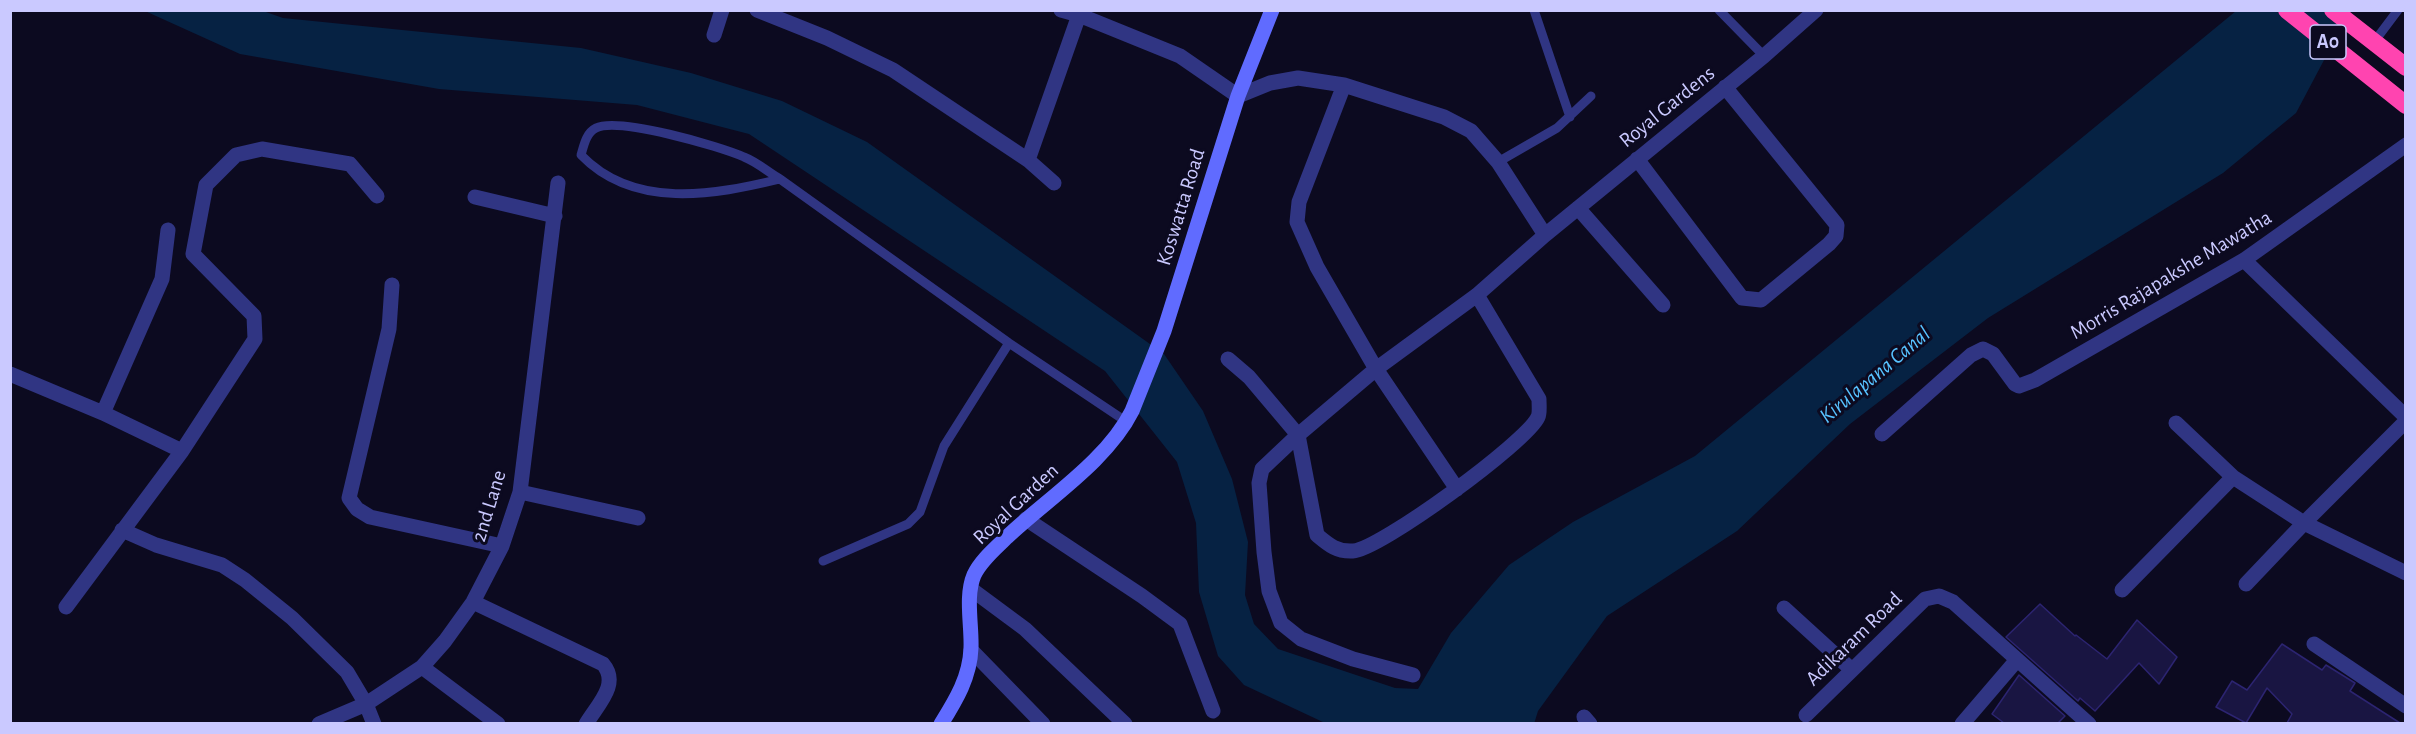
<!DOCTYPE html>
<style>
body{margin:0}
#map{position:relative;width:2416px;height:734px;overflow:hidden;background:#0c0a20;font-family:"Alegreya Sans",sans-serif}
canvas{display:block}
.frame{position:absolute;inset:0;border:12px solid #cac9ff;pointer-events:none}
</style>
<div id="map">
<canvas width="2416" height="734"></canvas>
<div class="frame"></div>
</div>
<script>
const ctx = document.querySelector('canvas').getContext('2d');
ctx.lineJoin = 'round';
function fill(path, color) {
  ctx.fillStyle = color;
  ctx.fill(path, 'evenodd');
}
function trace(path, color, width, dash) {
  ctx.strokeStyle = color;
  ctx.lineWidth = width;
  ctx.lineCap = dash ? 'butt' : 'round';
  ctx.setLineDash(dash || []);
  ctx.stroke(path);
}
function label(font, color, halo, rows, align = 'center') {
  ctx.font = font + ' "Alegreya Sans",sans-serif';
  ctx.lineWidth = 6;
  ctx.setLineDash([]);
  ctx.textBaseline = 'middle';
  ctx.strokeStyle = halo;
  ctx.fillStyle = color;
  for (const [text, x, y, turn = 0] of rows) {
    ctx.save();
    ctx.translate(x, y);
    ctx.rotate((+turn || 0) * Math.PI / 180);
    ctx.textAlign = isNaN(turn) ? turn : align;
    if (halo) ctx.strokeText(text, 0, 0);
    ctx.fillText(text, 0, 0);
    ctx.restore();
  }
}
const water = new Path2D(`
 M145 11H263L283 18 581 48 691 73 782 101 867 142 1164 354 1203 411 1232 479 1248 542 1245 595 1254 624 1278 649 1395 688 1418 689 1451 633 1509 565 1573 522 1695 456 2236 11H2350L2296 113 2223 173 1988 318 1850 424 1737 531 1607 616 1538 711 1534 724 1325 723 1244 685 1218 656 1199 592 1196 523 1177 462 1105 371 749 134 637 105 439 89 240 54Z`);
const building = new Path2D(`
 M2040 604 2075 636 2076 635 2107 659 2137 620 2177 657 2159 684 2139 663 2095 711 2080 698 2078 701 2006 637Z
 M2282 644 2322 670 2326 665 2355 683 2350 691 2400 723H2287L2292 714 2267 688 2246 723 2216 707 2232 681 2247 690Z
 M2019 675 2065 716 2058 723H2004L1992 714Z`);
const lane = new Path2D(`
 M1534 10 1570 117
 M1719 10 1764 56
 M2374 42 2398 10
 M1498 162 1557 128 1591 96
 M780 179C714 195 634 210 581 155 584 145 586 133 596 128 619 117 719 146 744 157 757 162 768 172 780 179L1009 343 1127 422
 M823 561 908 524 920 512 944 446 1009 343`);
const street = new Path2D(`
 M757 10 827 38 893 70 1028 160 1054 183
 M1061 10 1079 15 1180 56 1238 96 1270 83 1298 78 1344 85 1444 117 1471 131 1498 162 1545 235
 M714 35 722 10
 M1344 85 1299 202 1297 222 1317 267 1376 369 1457 489
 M1637 159 1742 298 1761 300 1829 244 1836 236 1837 225 1725 87
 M1028 160 1079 15
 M475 197 555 216
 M1578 208 1663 305
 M2244 260 2406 417
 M392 285 389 329 349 498 357 509 370 517 502 546
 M1228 359 1249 377 1298 435 1317 535C1329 545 1337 552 1353 551 1379 550 1527 442 1538 417 1540 413 1539 405 1539 399L1477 295
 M10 374 103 413 182 451
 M103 413 162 279 168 230
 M2176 423 2233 477 2304 523 2406 573
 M1882 434 1971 355 1983 349 1993 354 2015 384 2019 386 2035 380 2244 260 2406 145
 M520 492 638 518
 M1026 519 1142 596 1180 624 1213 711
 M122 530 156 545 222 565 245 580 292 618 347 672 366 704 374 724
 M2246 584 2304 523 2406 421
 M971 589 1025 629 1125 724
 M2122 590 2233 477
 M473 602 603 664C620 684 598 704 586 724
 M66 607 182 451 255 339 254 316 193 254 206 185 236 155 262 149 350 164 377 196
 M1784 608 1852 670
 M2314 644 2406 706
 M971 650 1043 724
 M422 667 498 724
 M1413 675 1353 659 1301 639 1281 623 1269 591 1264 552 1259 483 1262 469 1298 435 1376 369 1477 295 1545 235 1764 56 1816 10
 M1806 715 1925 599 1939 596 1953 602 2089 724
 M1584 717 1590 724
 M319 724 366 704 422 667 445 641 473 602 502 546 520 492 558 183
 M1962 724 2016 661`);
const secondary = new Path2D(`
 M941 724C956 700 970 677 971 648 972 626 965 596 974 575 981 560 996 548 1007 537 1047 499 1107 461 1132 411L1164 331 1238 96 1272 10`);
const highway = new Path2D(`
 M2287 10 2406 105
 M2333 10 2406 67`);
const shields = [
 [2328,42,36]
];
const shieldNames = [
 ["A0",2328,42]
];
const streetNames = [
 ["Royal Gardens",1667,107,-39],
 ["Koswatta Road",1181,207,-73],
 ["Morris Rajapakshe Mawatha",2171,275,-31],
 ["Royal Garden",1016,504,-43],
 ["2nd Lane",489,506,-73],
 ["Adikaram Road",1854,639,-44]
];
const waterNames = [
 ["Kirulapana Canal",1875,375,-40]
];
fill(water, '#062243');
fill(building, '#191542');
trace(building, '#2c2471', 1.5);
trace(lane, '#303583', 9);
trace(street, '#303583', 15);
trace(secondary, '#606bff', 15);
trace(highway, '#ff44b0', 18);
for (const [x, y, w] of shields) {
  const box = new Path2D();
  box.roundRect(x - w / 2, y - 17, w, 34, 4.5);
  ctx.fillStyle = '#0c0a20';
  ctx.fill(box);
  trace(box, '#cac9ff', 1.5);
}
label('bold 20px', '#cac9ff', null, shieldNames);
label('21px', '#cac9ff', '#0c0a20', streetNames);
label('italic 22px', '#57c2ff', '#0c0a20', waterNames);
</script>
